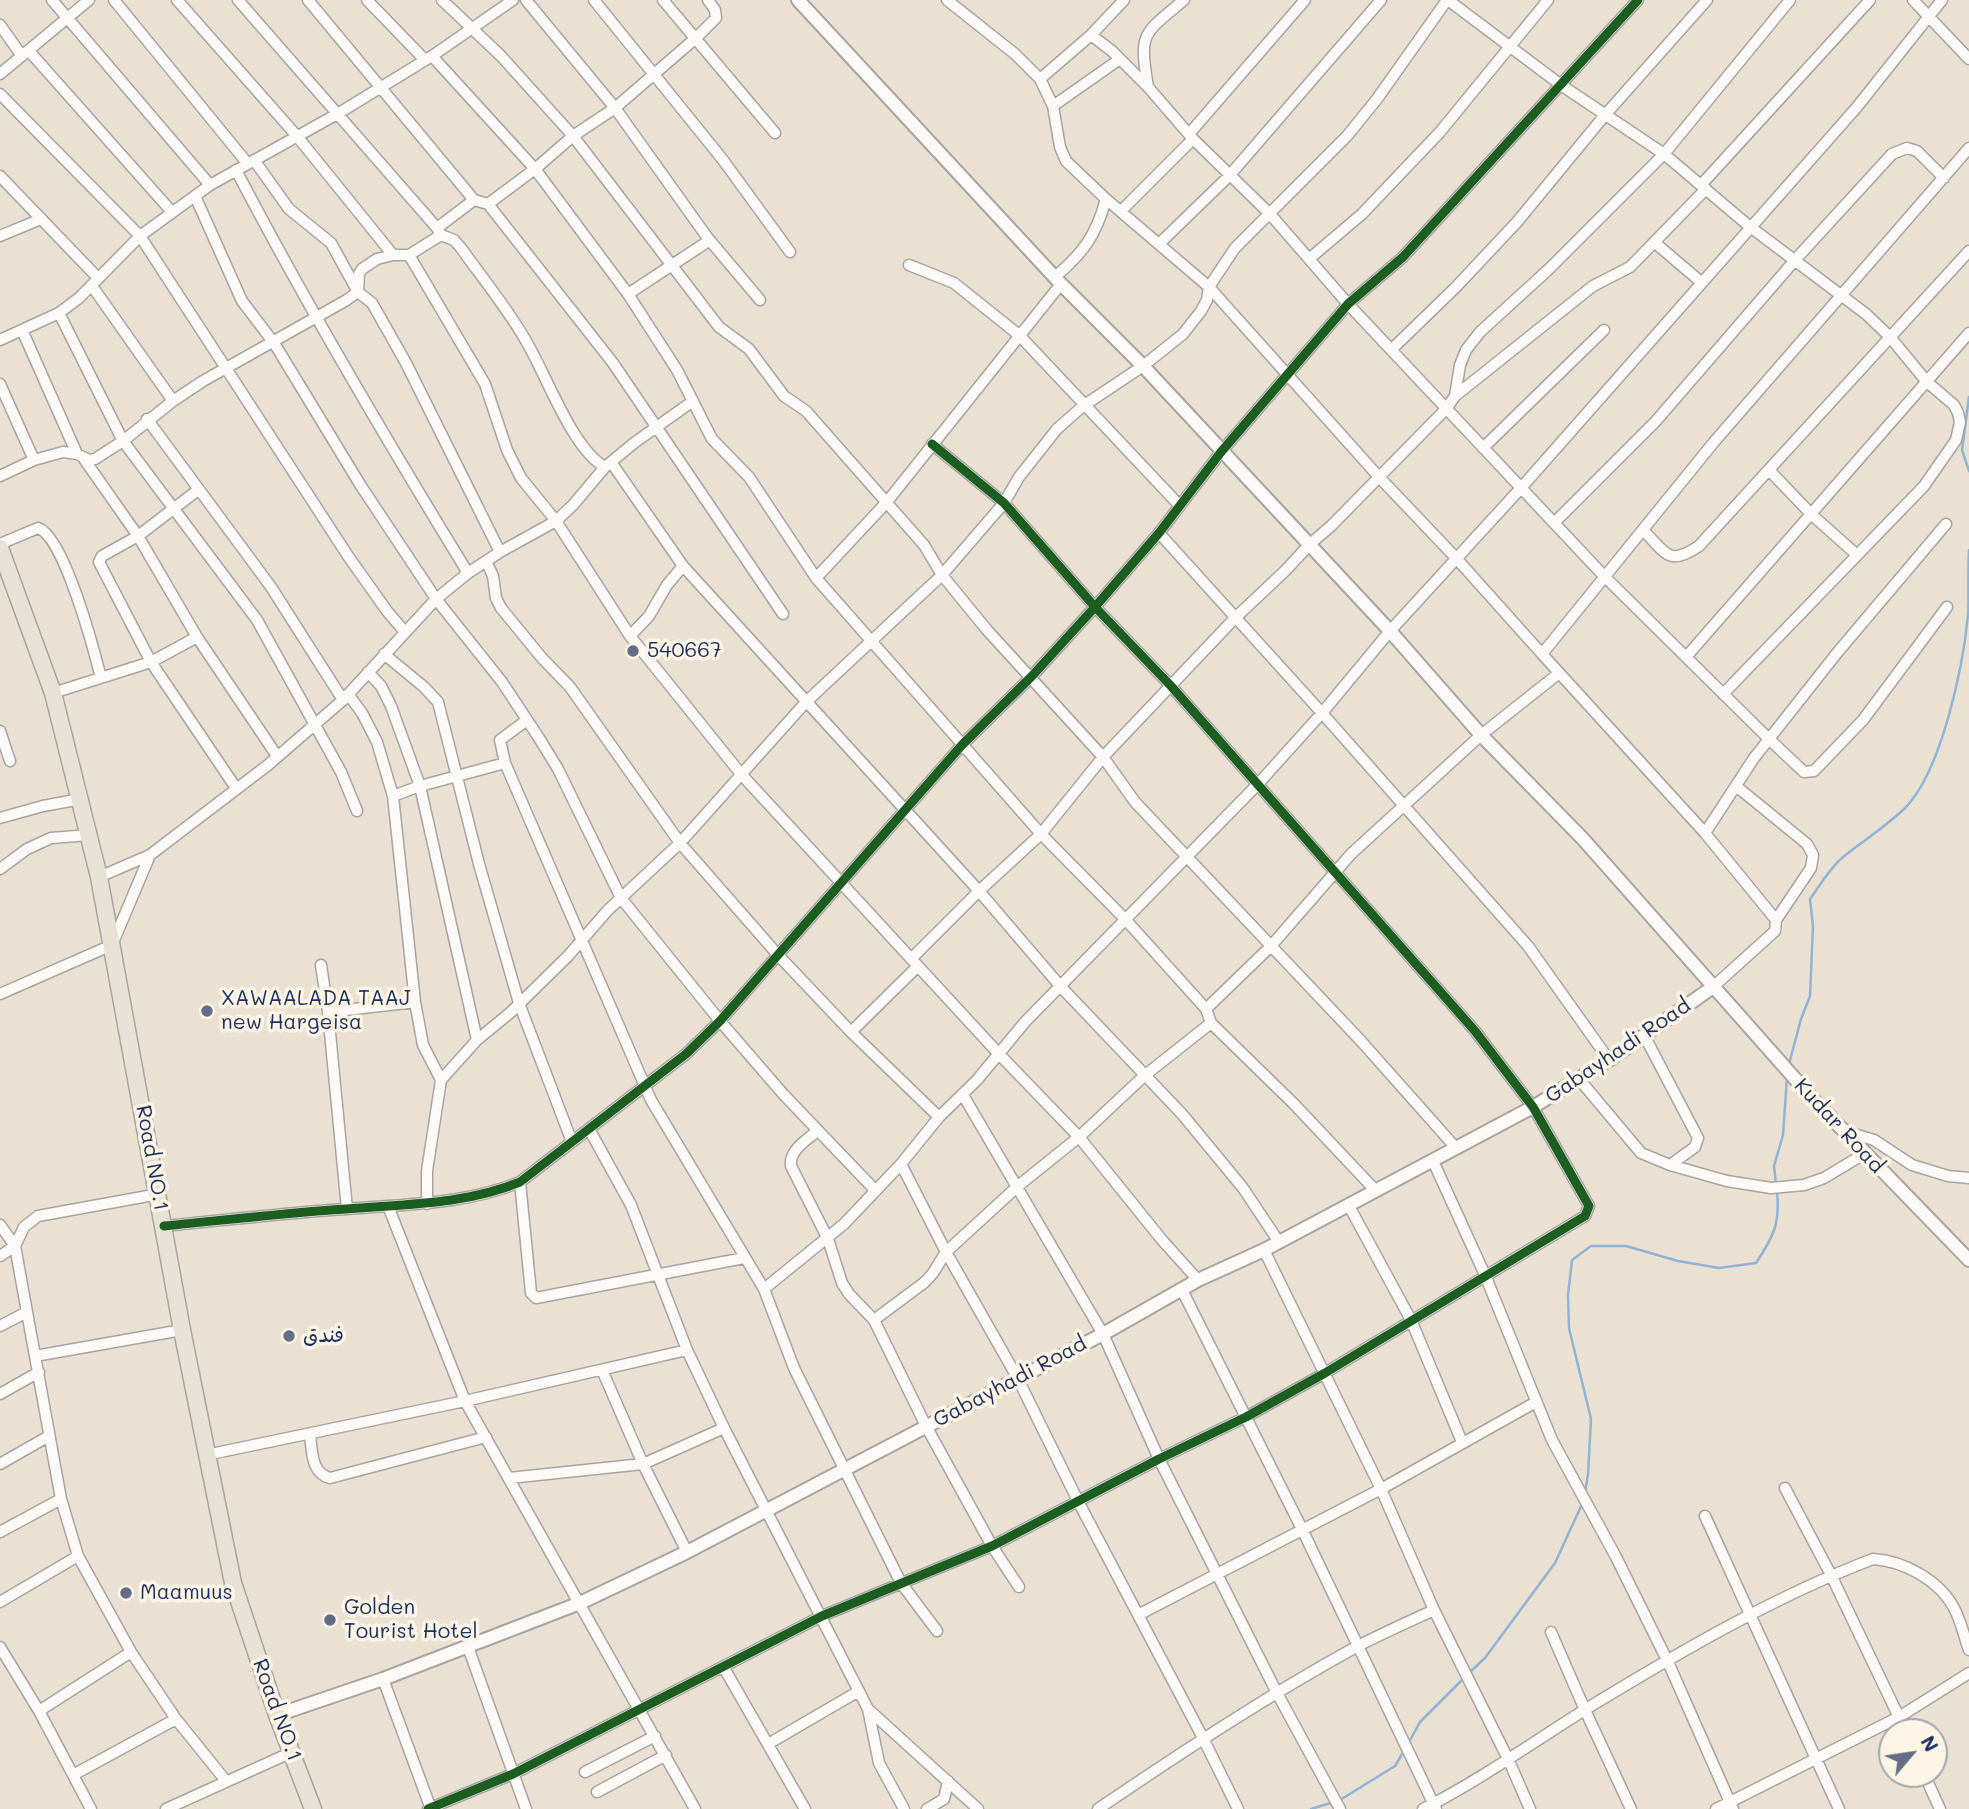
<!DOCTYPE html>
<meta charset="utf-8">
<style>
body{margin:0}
#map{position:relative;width:1969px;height:1809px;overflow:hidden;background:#eae1d3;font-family:Mali,sans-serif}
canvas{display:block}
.north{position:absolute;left:1878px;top:1718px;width:70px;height:70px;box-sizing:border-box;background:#fcf5e5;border:2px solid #a2a6af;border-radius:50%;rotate:61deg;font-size:19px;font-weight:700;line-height:28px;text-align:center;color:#1b2f5e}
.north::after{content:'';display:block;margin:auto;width:24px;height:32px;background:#636d87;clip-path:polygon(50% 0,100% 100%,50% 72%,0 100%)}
</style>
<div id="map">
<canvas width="1969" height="1809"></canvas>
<div class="north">N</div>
</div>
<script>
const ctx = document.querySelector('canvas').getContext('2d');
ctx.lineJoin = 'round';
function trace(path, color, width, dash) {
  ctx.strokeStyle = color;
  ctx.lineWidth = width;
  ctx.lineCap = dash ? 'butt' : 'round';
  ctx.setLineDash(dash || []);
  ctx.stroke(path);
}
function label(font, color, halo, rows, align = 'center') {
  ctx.font = font + ' Mali,"Playpen Sans Arabic",sans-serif';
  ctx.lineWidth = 7;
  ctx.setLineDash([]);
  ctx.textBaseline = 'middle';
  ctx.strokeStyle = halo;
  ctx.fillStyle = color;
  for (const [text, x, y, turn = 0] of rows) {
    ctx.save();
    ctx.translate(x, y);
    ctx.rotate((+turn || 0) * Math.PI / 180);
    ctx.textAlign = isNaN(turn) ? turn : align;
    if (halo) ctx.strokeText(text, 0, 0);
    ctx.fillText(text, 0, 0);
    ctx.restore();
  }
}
const stream = new Path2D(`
 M1969 397 1962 450 1969 471
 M1789 1064 1801 1019 1810 996 1813 926 1810 899C1820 885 1830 868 1843 857 1864 840 1887 826 1906 807 1942 769 1963 667 1968 615 1969 594 1968 572 1969 550
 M1776 1184 1774 1166 1783 1135 1787 1077
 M1585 1492 1588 1475 1591 1419 1569 1328 1568 1295 1572 1260 1591 1246H1626L1678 1261 1719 1268 1756 1263C1774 1236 1780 1224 1777 1191
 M1469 1673 1485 1658 1555 1563 1583 1502
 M1408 1744 1420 1722 1465 1677
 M1340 1800 1395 1766 1405 1749
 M1311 1809 1334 1802`);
const minor = new Path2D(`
 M52 0 210 185
 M114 0 248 164
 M177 0 296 135 393 255
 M238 0 437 228 441 235 454 240 461 248C483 279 508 309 526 341 546 374 572 449 605 467
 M308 0 474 200 488 204 613 363 783 614
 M367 0 425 60
 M442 0 501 56 573 136 719 327 749 349 784 396 806 411 924 545 942 575 987 630 1103 757 1135 802 1361 1041 1456 1148
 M526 0 615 108 707 237V242L628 294
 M594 0 723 160 790 252
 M663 0 775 133
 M947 0 1015 54 1040 79 1053 106 1060 147 1066 161 1106 199 1209 287 1379 477 1456 558 1542 654 1714 442 1969 148
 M1448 0 1561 85 1664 154 1749 226 1866 314 1890 337 1927 382 1954 405 1958 413 1960 422 1956 440 1924 486 1723 694
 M1913 0 1969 59
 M0 25 22 56
 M1091 35 1112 51 1148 87 1193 139 1270 214 1348 304 1604 576 1770 740 1804 772 1814 771 1863 720 1947 607
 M29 51 172 212
 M432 56 535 169 628 294 677 370 712 439 749 477 816 578 1041 834 1125 919 1206 1009 1211 1023 1294 1104 1376 1191
 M0 74 89 0
 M1040 79 1091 35 1124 0
 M1148 87C1139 32 1142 35 1184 0
 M0 94 140 236 348 556 387 611 404 631
 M1053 106 1120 59
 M1189 134 1305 0
 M254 160 289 209 331 243 358 292 372 303 406 363 500 552
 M236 170C308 308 387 441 468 573
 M0 176 98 278
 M1701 185 1870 0
 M195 196 242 301 274 343 361 486 436 599 502 682 539 738 558 769 621 898 720 1021 784 1095 875 1190
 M488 204 535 169 573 136 615 108 697 37 716 18 715 10 708 0
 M1121 211 1193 139
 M437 228 474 200
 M0 236 41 219
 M707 237 760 300
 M1654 242 1701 282
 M1160 243 1229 176 1381 0
 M409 255 485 384 507 450 521 478 556 521 630 636 741 774 998 1053 1079 1137 1162 1240 1198 1280
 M1309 259 1362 214 1440 132 1548 0
 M909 265 954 283 1019 335 1180 506
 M1055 277C1083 253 1096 236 1106 199
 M92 286 173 401
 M59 313 123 441 257 620 341 772 357 811
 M22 330 77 454
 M0 340 59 313 79 298 140 236 210 185 339 113 432 56 513 0
 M1391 350 1456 287 1517 222 1605 115 1707 0
 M0 384 34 460
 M1455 396 1593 286 1630 267 1706 189
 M147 419 271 587 343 700
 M1483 448 1604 330
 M84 459 138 536 197 637 277 756
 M611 462 683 566 979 891 1061 987 1182 1114 1243 1188 1279 1242
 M1770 471 1811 514 1857 555
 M0 476 34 460 63 452 77 454 89 460 95 459 123 441 173 401 203 381 345 301 358 292 359 274 362 269 377 259 393 255H409L441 235
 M198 490 138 536 102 556 99 562 151 662 236 788
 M1554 523 1656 421 1795 260 1892 154 1907 148 1917 151 1944 178
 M1643 530C1666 553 1668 567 1699 546L1969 251
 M1159 533 1322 713 1528 946 1609 1060
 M0 544 38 528C64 536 94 650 101 678
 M486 561 493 576 496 598 501 608 542 658 570 687 680 843 778 955 851 1032 939 1117
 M816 578 886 503 1061 284
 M630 636 649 616 667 585 683 566
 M384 654 424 687 438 702 479 864 519 1003 572 1142
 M1542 654 1705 833 1776 920 1775 931 1713 987
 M1686 657 1969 333
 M368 672 381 686 391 706 420 786 477 1040
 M53 693 151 662 197 637
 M348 694 362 713 377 742 393 796 415 1002 423 1045 441 1080
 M527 720 500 740 505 763 651 1100 764 1289 794 1368 901 1583 937 1631
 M0 731 10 761
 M1736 786 1807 844 1813 855 1811 868 1776 920
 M393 796 420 786 505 763
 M0 818 43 806 81 799
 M1705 833 1754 758 1837 653 1946 524
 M0 869 27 849 51 838 89 835
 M99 877 150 855 268 765 343 700 436 599 468 573 500 552 556 521 573 505 605 467 634 443 693 401
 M911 959 979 891 1041 834 1103 757 1235 618 1286 570 1309 545 1331 526 1446 409 1455 396 1460 365 1466 350 1480 332 1549 269 1664 154 1790 0
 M321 965 328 1012
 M0 994 112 945 150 855
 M1206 1009 1271 946 1351 854 1481 735 1558 674
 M851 1032 918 966
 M1644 1035 1698 1138 1695 1147 1670 1165
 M1579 1079 1641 1153 1670 1165 1727 1181 1771 1188 1804 1185 1824 1178 1864 1154
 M963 1095 1103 1334 1159 1459 1277 1693 1340 1809
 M589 1129 631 1205 687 1350 724 1428
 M817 1131C806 1141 789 1150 791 1166L828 1239 842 1283 849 1294 874 1320 926 1426 992 1546 1019 1587
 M1844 1131 1874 1140 1912 1165 1948 1176 1969 1178
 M1433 1161 1485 1275 1552 1440 1616 1557 1668 1662 1733 1809
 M901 1164 946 1252 1017 1377 1079 1503 1203 1738 1238 1809
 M520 1182 531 1293 536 1298 744 1258
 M427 1204V1171L441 1080 477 1040 511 1012 568 956 608 910 680 843 806 702 942 575 1004 503 1019 477 1057 429 1083 406 1143 366 1183 334 1201 311 1207 300 1209 287 1235 248 1347 136 1377 99 1447 0
 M388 1206 465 1401 695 1809
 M1349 1206 1411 1320 1462 1442
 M347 1209 328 1012 415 1002
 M0 1225 15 1246 61 1499 78 1556 131 1652 176 1719 226 1781
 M164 1226C225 1220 285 1213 346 1209 405 1204 464 1205 520 1182L686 1054 720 1021 962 745 1032 676 1095 607 1159 533 1221 452 1348 304 1403 257 1638 0
 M1264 1250 1381 1489 1434 1610 1509 1761 1530 1809
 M0 1256 15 1246 24 1227 38 1216 159 1194
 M764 1289 844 1224 901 1164 939 1117 977 1080 1025 1022 1258 784 1322 713 1390 631 1521 488 1857 107 1942 0
 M1182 1290 1302 1529 1436 1809
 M874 1320 925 1282 933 1273 946 1252 1018 1186 1079 1137 1144 1076 1211 1023
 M0 1326 27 1312
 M35 1356 182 1330
 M602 1370 643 1464 687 1552
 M0 1394 39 1372
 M310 1434C312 1451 311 1473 330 1478L486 1437
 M206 1455 465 1401 687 1350
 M0 1464 49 1436
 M509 1478 643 1464 724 1428 868 1709 879 1763 904 1809
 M1785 1488 1831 1575 1906 1732
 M1705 1516 1839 1809
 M0 1532 61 1499
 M0 1602 78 1556
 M1138 1615 1381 1489 1536 1402
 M1551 1632 1585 1710 1631 1809
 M0 1647 39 1711 73 1775 176 1719
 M468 1647 526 1809
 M724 1668 805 1809
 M383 1679 431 1809
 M868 1709 978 1809
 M39 1711 131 1652
 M768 1744 859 1691
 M585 1772 655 1736
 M1924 1774 1940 1809
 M73 1775 91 1809
 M597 1792 666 1755
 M166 1809 292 1752
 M428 1809 513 1774 822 1616 992 1546 1159 1459 1246 1417 1325 1373 1585 1216 1589 1206 1533 1107 1475 1031 1171 686 1095 607 1004 503 932 444
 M927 1809 944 1799 948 1781
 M1098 1809C1182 1752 1267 1696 1356 1647 1381 1634 1408 1622 1434 1610
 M1423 1809C1480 1780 1532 1743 1586 1709 1678 1653 1773 1597 1873 1559 1904 1561 1939 1580 1954 1608 1961 1621 1964 1636 1969 1650
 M1716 1809 1899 1717 1969 1673`);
const tertiary = new Path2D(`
 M798 0 1061 284 1143 366 1390 631 1481 735 1583 839 1812 1098 1969 1260
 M277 1715 383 1679 580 1603 687 1552 1103 1334 1198 1280 1264 1250 1533 1107 1609 1060 1713 987`);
const trunk = new Path2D(`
 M0 548 53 693 99 877 182 1330 233 1583 277 1715 313 1809`);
const cycleway = new Path2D(`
 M164 1226C225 1220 285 1213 346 1209 405 1204 464 1205 520 1182L686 1054 720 1021 962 745 1032 676 1095 607 1159 533 1221 452 1348 304 1403 257 1638 0
 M428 1809 513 1774 822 1616 992 1546 1159 1459 1246 1417 1325 1373 1585 1216 1589 1206 1533 1107 1475 1031 1171 686 1095 607 1004 503 932 444`);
const markers = [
 [633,651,7,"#636d87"],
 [207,1011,7,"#636d87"],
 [289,1336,7,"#636d87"],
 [126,1593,7,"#636d87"],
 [330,1620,7,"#636d87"]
];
const poiNames = [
 ["540667",647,651],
 ["XAWAALADA TAAJ",221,999],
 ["new Hargeisa",221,1023],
 ["فندق",303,1336],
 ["Maamuus",140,1593],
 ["Golden",344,1608],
 ["Tourist Hotel",344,1632]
];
const streetNames = [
 ["Gabayhadi Road",1618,1051,-34],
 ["Kudar Road",1839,1126,47],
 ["Road NO.1",152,1158,80],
 ["Gabayhadi Road",1010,1382,-28],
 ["Road NO.1",277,1710,70]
];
trace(stream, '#90b4d6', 2.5);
trace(minor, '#a7a4a2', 13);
trace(tertiary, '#a7a4a2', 16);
trace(trunk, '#a7a4a2', 19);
trace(minor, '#fcfaf8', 10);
trace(tertiary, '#fcfaf8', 12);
trace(trunk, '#e8e1d5', 16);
trace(cycleway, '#1b5e20', 9);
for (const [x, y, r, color] of markers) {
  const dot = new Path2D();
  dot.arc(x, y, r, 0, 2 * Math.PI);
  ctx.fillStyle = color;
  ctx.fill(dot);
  trace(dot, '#fcf5e5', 2.5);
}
label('21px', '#1b2f5e', '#fcf5e5', poiNames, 'left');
label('21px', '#1b2f5e', '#fcf5e5', streetNames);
</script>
